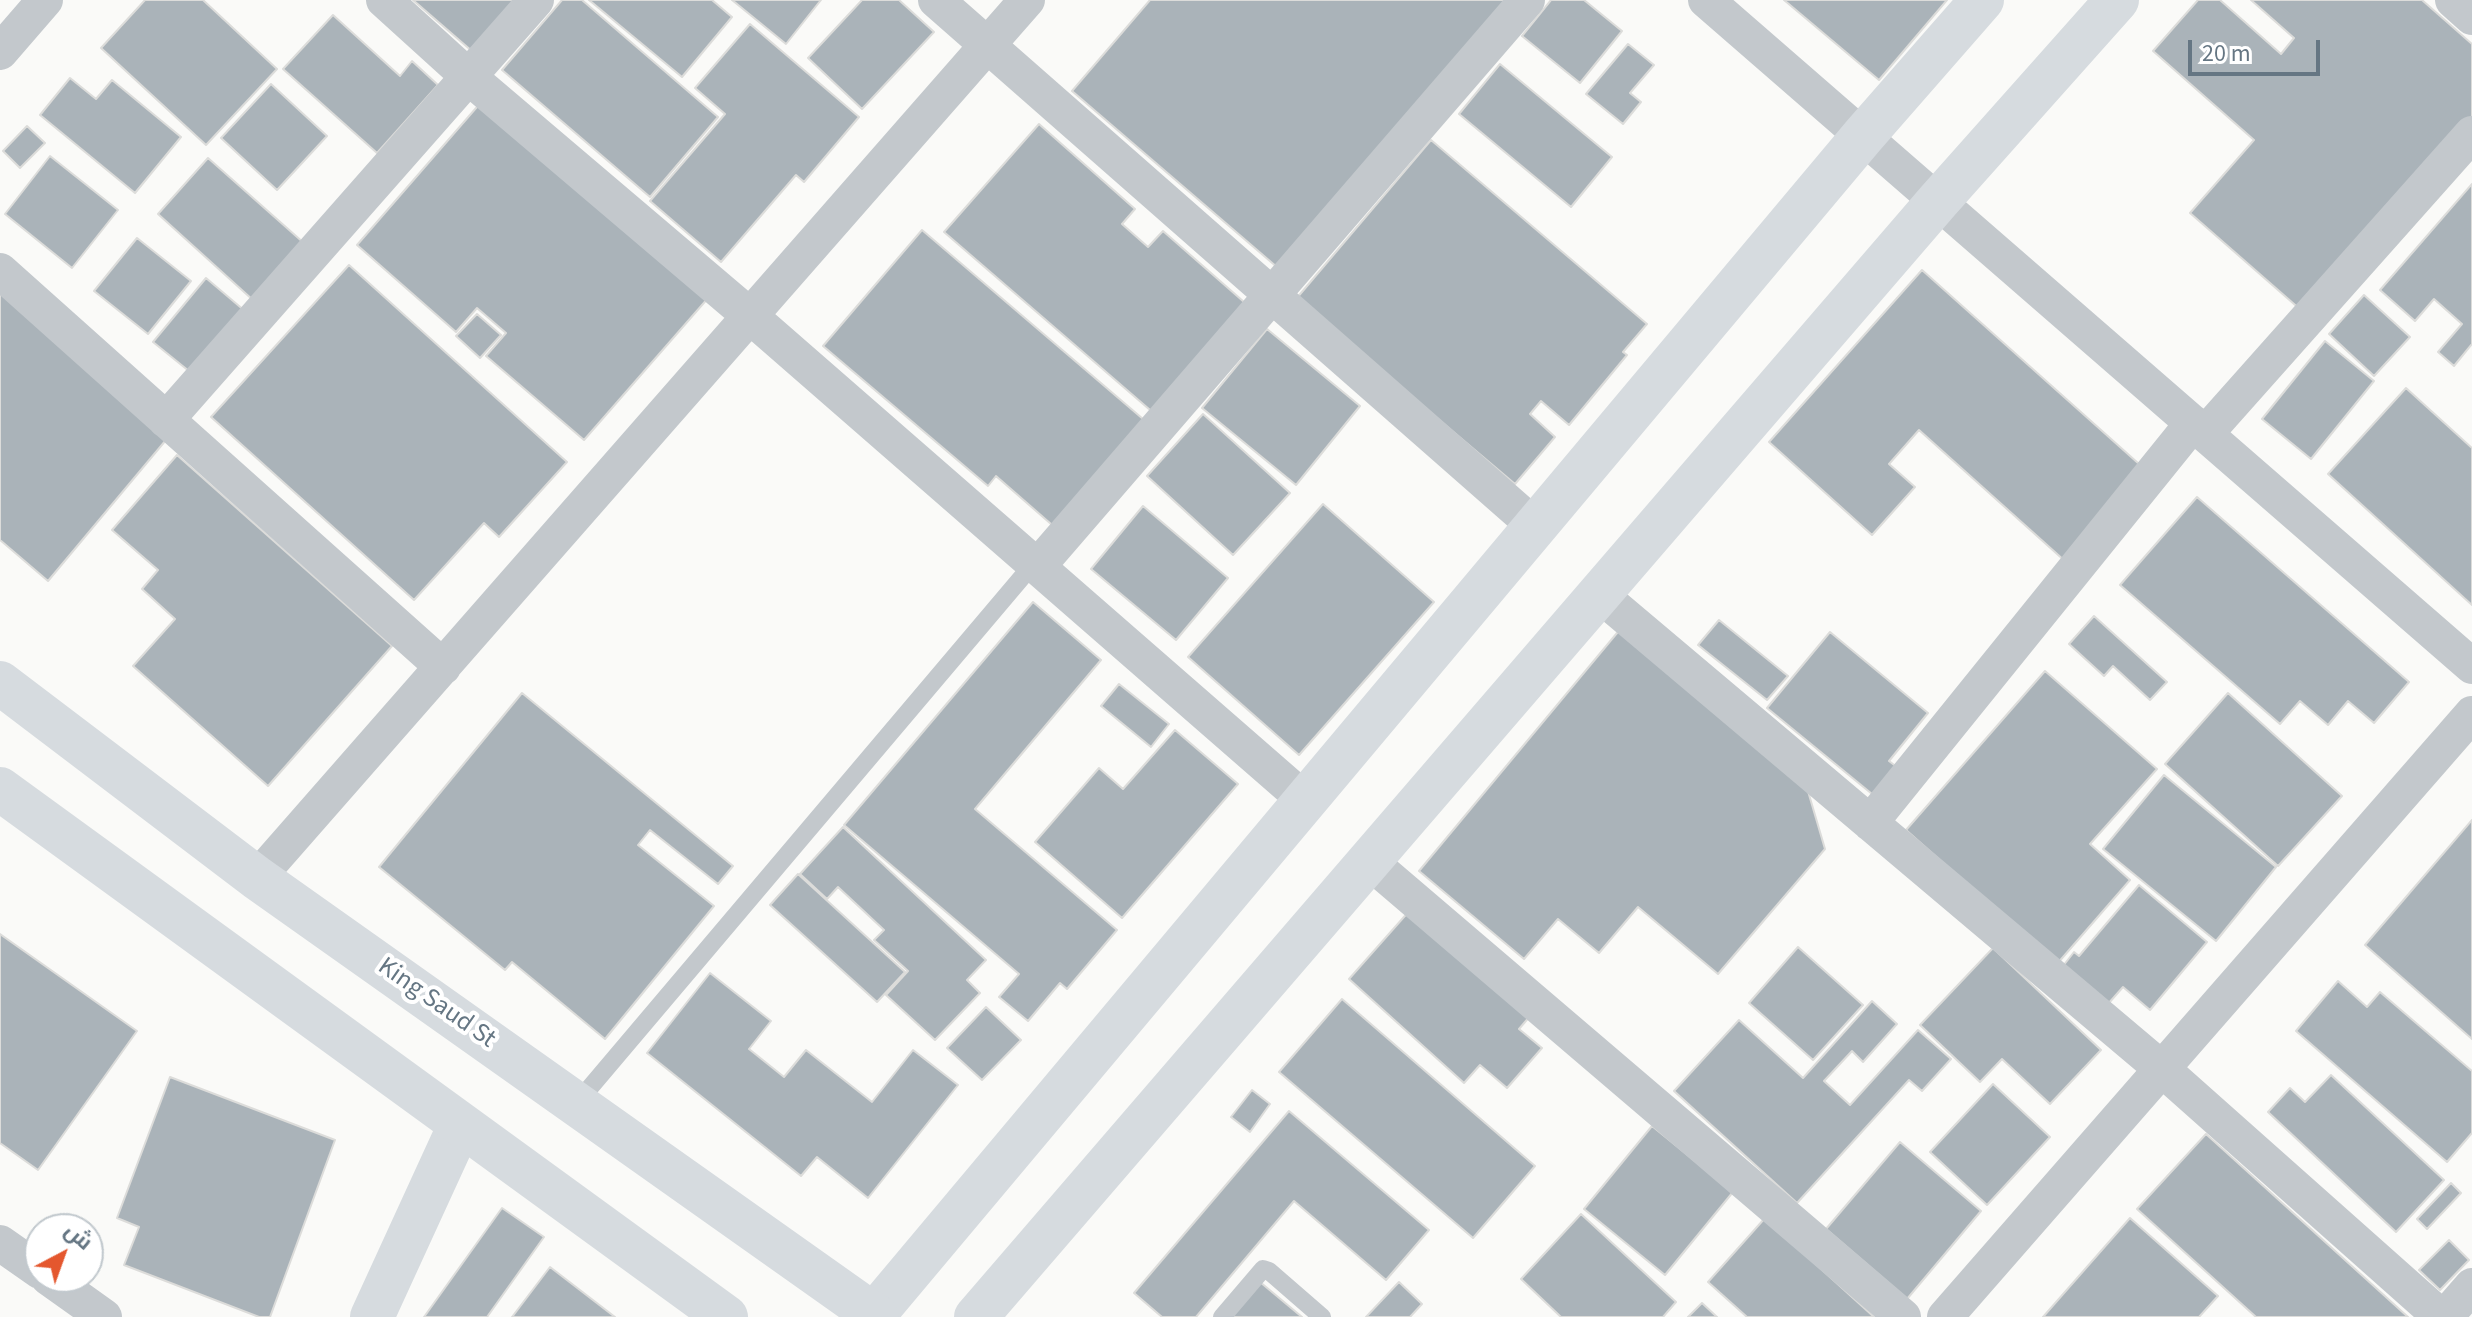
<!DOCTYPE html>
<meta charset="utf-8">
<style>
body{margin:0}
#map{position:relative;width:2472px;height:1317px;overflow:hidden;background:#fafaf8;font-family:"Source Sans 3",Cairo,sans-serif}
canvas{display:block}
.north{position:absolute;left:24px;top:1213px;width:80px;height:80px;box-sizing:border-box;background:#fff;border:2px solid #c1c8cd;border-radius:50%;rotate:41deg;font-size:22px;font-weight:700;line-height:32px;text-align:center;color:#657683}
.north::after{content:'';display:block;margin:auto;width:28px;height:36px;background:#e4572e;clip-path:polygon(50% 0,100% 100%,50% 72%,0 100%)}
.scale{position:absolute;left:2188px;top:40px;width:132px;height:36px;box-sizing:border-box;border:4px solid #657683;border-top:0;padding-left:10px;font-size:24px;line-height:28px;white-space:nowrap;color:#657683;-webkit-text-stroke:6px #fff;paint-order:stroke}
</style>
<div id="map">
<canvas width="2472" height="1317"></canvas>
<div class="north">ش</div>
<div class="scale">20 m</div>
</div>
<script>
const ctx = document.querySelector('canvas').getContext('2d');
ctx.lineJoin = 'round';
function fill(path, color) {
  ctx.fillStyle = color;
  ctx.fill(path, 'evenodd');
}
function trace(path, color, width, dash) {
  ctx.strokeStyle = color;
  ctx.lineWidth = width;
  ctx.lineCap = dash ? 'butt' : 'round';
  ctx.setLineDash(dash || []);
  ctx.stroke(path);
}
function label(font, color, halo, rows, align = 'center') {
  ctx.font = font + ' "Source Sans 3",sans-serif';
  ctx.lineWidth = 8;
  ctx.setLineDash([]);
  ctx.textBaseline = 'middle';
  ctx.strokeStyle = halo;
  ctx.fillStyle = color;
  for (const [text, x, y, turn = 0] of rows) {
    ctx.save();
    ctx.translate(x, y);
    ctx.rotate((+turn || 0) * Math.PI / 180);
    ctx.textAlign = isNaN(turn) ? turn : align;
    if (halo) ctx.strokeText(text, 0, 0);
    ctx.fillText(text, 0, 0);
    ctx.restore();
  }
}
const building = new Path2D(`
 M145 0H203L277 69 206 145 101 48Z
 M413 0H519L473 52Z
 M562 0H582L718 117 650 197 502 70Z
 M589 0H712L732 17 682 77Z
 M732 0H821L786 44Z
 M862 0H899L934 32 862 109 808 58Z
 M1150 0H1519L1285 274 1072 91Z
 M1551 0H1584L1622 31 1580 83 1522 36Z
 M1784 0H1947L1879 80Z
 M2198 0H2220L2281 54 2294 38 2251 0H2422L2472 44V118L2302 311 2190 213 2254 140 2153 51Z
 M333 15 400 76 412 61 438 85 377 153 283 69Z
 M750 24 859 117 804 182 796 175 721 262 650 201 725 114 695 88Z
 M1628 44 1654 65 1630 93 1641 102 1623 124 1586 94Z
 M1500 64 1612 157 1571 207 1459 114Z
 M70 78 96 99 112 80 181 137 135 193 40 115Z
 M271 84 327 136 277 190 221 138Z
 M483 100 709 297 584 440 486 356 506 333 477 308 456 332 357 245Z
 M1039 124 1135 209 1122 224 1148 247 1163 231 1252 309 1157 416 944 232Z
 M27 126 45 143 20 168 3 151Z
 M1431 140 1647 324 1623 352 1627 355 1569 425 1541 401 1530 414 1555 437 1515 484 1296 299Z
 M50 156 118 210 72 268 5 214Z
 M208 158 305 244 254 301 158 214Z
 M2472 184V344L2454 366 2438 352 2462 324 2434 299 2415 321 2380 290Z
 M922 230 1150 425 1059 531 996 476 988 486 823 346Z
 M137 238 191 281 148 334 94 291Z
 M349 265 567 462 499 537 484 523 414 600 211 417Z
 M1922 270 2148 472 2066 562 1919 430 1889 464 1915 487 1872 535 1769 442Z
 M206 278 252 317 200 380 153 342Z
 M0 289 171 434 48 581 0 540Z
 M2364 295 2410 337 2374 376 2329 334Z
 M477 314 501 335 480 358 456 336Z
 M1267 329 1360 406 1296 485 1202 408Z
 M2325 341 2374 381 2311 459 2262 419Z
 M2406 388 2472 448V605L2328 474Z
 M1203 414 1290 493 1233 555 1147 476Z
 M177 455 392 646 268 786 133 666 175 619 142 589 158 570 112 530Z
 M2197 497 2409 682 2374 723 2348 701 2328 725 2300 701 2280 724 2120 585Z
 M1323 504 1434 602 1299 755 1188 657Z
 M1143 506 1228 578 1176 640 1091 569Z
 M1033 602 1101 660 975 809 1117 930 1067 989 1060 983 1028 1021 999 997 1019 974 844 825Z
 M2094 616 2167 682 2150 700 2113 666 2104 676 2069 644Z
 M1719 620 1788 676 1767 700 1698 645Z
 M1622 627 1805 781 1825 849 1718 974 1638 907 1599 953 1558 919 1524 959 1419 871Z
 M1830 632 1928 713 1889 761 1906 774 1883 803 1767 708Z
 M2045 671 2157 769 2090 844 2130 880 2057 964 1906 830Z
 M1119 684 1169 724 1151 747 1101 706Z
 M522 693 733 866 718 884 650 830 638 845 714 906 605 1039 512 962 505 970 379 867Z
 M2228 693 2342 796 2278 866 2165 764Z
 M1175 730 1238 784 1122 918 1035 842 1099 768 1123 789Z
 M2164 775 2276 867 2216 941 2103 849Z
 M2472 820V1039L2365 945Z
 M843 827 986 960 967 980 980 993 935 1040 886 995 908 971 874 940 884 930 838 887 827 899 800 874Z
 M798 874 905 972 877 1002 770 905Z
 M2139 885 2207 942 2150 1010 2123 987 2108 1004 2063 966 2074 952 2079 956Z
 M1411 909 1531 1015 1519 1029 1542 1048 1507 1088 1480 1065 1464 1083 1349 979Z
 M0 934 137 1031 38 1170 0 1143Z
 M1798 947 1863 1005 1813 1060 1749 1003Z
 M1993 948 2101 1050 2050 1104 2002 1059 1980 1082 1920 1025Z
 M710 973 771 1021 749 1049 784 1077 806 1050 872 1102 913 1050 958 1085 868 1198 817 1157 801 1176 647 1053Z
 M2338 981 2367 1007 2380 992 2472 1071V1133L2447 1162 2296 1031Z
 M1342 999 1535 1166 1473 1238 1279 1072Z
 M1872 1001 1897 1024 1863 1062 1852 1051 1824 1081 1850 1105 1918 1030 1951 1059 1922 1091 1909 1080 1797 1203 1674 1091 1739 1020 1803 1078Z
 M986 1007 1021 1040 982 1080 947 1048Z
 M2331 1075 2444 1180 2396 1232 2268 1112 2290 1088 2305 1102Z
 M170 1077 335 1140 270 1317H259L124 1265 139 1227 117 1218Z
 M1993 1084 2050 1137 1987 1205 1930 1152Z
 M1252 1090 1270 1104 1250 1132 1231 1117Z
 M1289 1111 1429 1230 1386 1280 1294 1201 1196 1317H1162L1134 1293Z
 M1652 1126 1733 1192 1665 1275 1584 1209Z
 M2206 1134 2408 1317H2256L2137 1209Z
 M1900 1142 1981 1211 1907 1299 1826 1229Z
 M2451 1183 2461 1193 2427 1229 2417 1219Z
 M502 1208 544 1237 487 1317H424Z
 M1581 1214 1676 1302 1663 1317H1561L1521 1279Z
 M1765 1218 1874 1317H1747L1708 1282Z
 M2130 1218 2218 1296 2199 1317H2043Z
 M2449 1240 2469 1260 2440 1290 2419 1270Z
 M550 1267 615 1317H512Z
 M1260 1282 1302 1317H1230Z
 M1399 1282 1422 1304 1410 1317H1366Z
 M1702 1303 1717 1317H1688Z`);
const lane = new Path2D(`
 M576 1104 1034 563
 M1222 1317 1263 1269 1269 1271 1322 1317`);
const street = new Path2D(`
 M384 0 470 78 750 316 1305 800
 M936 0 1535 526
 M1706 0 2472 666
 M2453 0 2472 17
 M0 52 45 0
 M0 271 443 667
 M166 420 536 0
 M2205 434 2472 134
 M1038 566 1527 0
 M1599 594 2162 1069 2441 1317
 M1870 823 2193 423
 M1369 861 1903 1317
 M257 878 1027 0
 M0 1243 40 1271
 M48 1277 104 1317
 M1945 1317 2472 714
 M2445 1317 2472 1286`);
const secondary = new Path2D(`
 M372 1317 460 1125
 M872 1317 1863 136 1982 0
 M976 1317 1938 201 2117 0`);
const primary = new Path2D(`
 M0 683 257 878 877 1317
 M0 789 726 1317`);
const streetNames = [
 ["King Saud St",436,1004,35]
];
fill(building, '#aab3b9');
trace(building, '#dcdcda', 2);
trace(lane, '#c3c8cc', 18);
trace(street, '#c3c8cc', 36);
trace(secondary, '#d6dbdf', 44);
trace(primary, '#d6dbdf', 44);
label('26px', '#657683', '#fff', streetNames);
</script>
